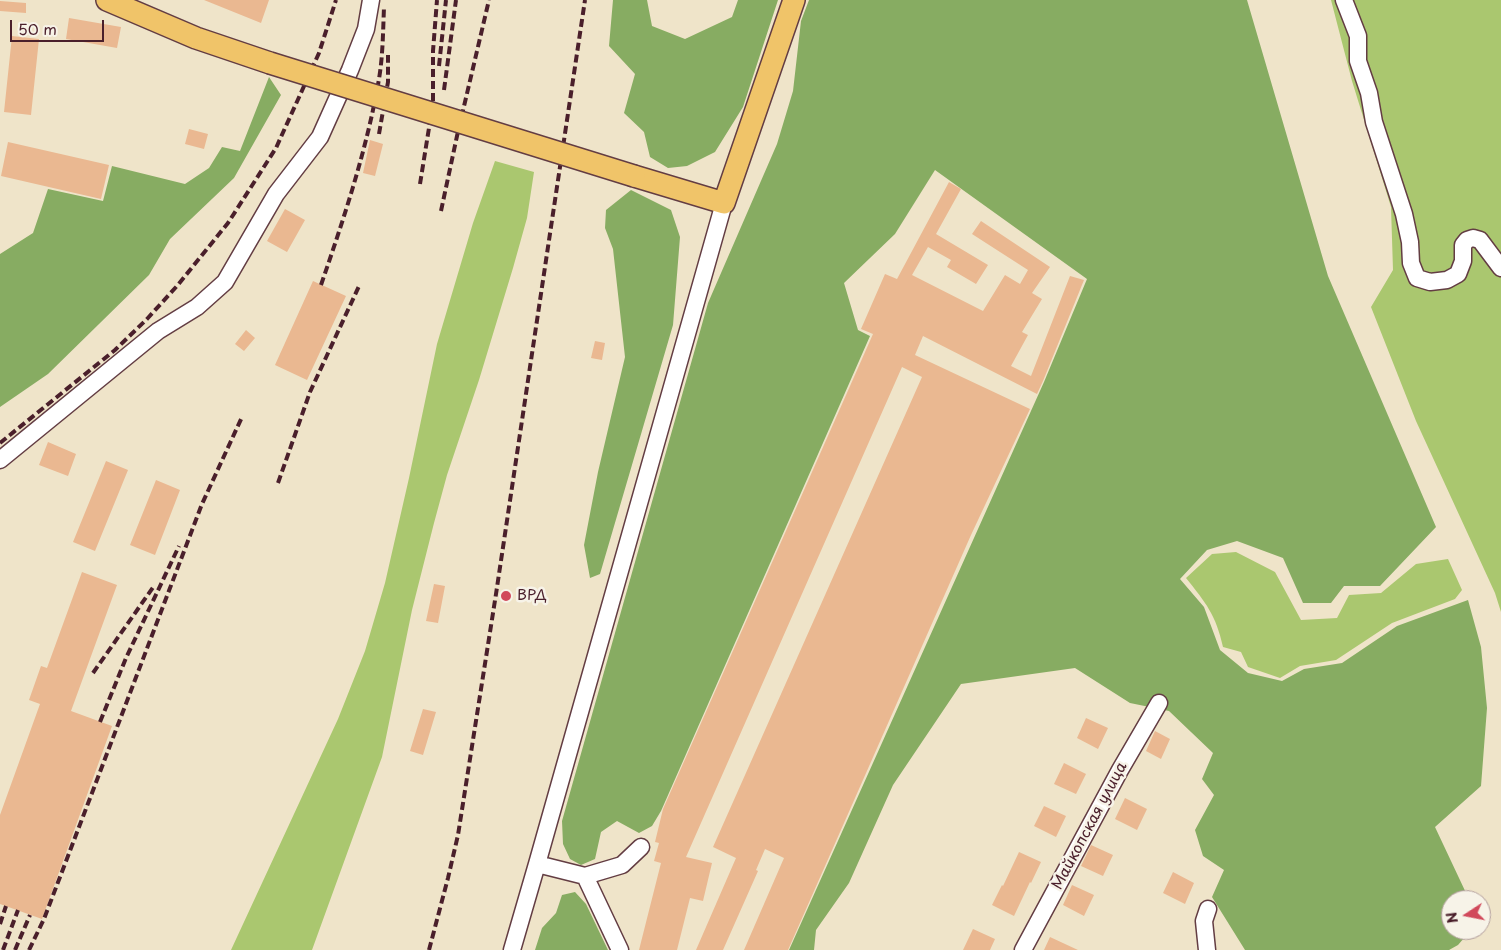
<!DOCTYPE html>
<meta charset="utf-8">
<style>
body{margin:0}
#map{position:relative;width:1501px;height:950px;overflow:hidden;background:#efe4c9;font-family:"Playpen Sans",sans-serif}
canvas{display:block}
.north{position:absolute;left:1441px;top:890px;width:50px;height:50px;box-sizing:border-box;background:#f7f3e8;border:1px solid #b29e9c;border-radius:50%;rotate:259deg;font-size:14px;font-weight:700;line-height:20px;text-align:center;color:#4a1f2b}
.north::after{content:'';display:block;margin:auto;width:18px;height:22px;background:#d1495b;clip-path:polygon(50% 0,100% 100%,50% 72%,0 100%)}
.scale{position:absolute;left:10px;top:20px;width:94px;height:22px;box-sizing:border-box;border:2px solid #4a1f2b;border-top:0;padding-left:6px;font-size:15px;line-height:18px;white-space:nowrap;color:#4a1f2b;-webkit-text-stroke:4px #f7f3e8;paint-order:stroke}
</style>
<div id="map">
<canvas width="1501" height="950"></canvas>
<div class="north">N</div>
<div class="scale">50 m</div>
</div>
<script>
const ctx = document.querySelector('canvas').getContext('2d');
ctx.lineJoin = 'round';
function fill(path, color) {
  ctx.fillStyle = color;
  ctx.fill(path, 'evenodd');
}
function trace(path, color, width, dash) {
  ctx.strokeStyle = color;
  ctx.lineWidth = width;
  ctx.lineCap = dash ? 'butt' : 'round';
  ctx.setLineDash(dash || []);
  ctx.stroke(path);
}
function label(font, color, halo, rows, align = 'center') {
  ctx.font = font + ' "Playpen Sans",sans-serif';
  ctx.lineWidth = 5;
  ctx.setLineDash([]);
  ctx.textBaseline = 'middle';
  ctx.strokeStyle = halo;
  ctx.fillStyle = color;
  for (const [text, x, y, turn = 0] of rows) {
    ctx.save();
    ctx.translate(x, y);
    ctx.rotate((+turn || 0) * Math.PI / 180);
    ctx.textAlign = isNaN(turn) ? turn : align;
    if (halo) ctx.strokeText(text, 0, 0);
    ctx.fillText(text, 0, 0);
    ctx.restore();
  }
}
const green = new Path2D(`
 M1331 0H1501V612L1495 593 1416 421 1371 307 1393 270 1391 207 1352 81Z
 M495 161 534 172 527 218 513 268 479 380 447 475 434 523 412 610 382 757 312 950H231L338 719 365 651 385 583 409 478 437 344 473 223Z
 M1236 552 1275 572 1301 620 1337 618 1349 595 1381 593 1416 564 1448 559 1462 590 1455 599 1392 623 1336 660 1300 666 1280 678 1248 667 1241 652 1223 647C1216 615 1206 603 1186 578L1212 554Z`);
const forest = new Path2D(`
 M613 0H647L652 26 685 39 732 17 738 0H778L743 107 715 152 687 166 668 168 650 157 644 132 624 113 635 74 609 46Z
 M809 0H1247L1328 276 1436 527 1380 586H1344L1331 603H1303L1283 558 1237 541 1207 550 1180 579 1204 607 1220 650 1248 673 1282 681 1304 669 1342 663 1397 626 1468 600 1481 647 1487 708 1481 786 1435 827 1467 895 1468 900H1451V930H1471L1458 945 1449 950H1245L1212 897 1224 870 1203 856 1195 830 1214 795 1202 779 1213 753 1169 711 1130 703 1075 668 961 684 893 785 849 883 816 930 814 950H789L1044 382 1087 279 935 170 895 234 844 283 858 330 870 336 661 811 652 826 639 833 617 821 601 832 595 859 581 865 570 859 563 844 562 821 708 303 777 144 793 91 801 21Z
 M269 77 281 95 234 178 170 239 149 275 48 374 0 407V254L33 233 48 189 103 201 112 166 185 184 209 168 222 147 240 151Z
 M631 190 671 210 680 237 673 325 600 574 590 578 584 545 598 472 625 357 613 249 605 228 606 210Z
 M575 892 586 904 608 950H535L542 928 556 913 562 895Z`);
const building = new Path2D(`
 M204 0H269L261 23Z
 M0 1 26 3V13L0 11Z
 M69 18 121 27 117 48 66 39Z
 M12 36 39 39 31 115 4 112Z
 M189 129 208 134 204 149 185 144Z
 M370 140 383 144 375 176 363 173Z
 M8 142 109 165 101 199 1 176Z
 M949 182 961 189 936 234 988 265 976 284 947 267 951 260 928 247 912 275 983 311 1005 275 1020 284 1028 270 972 234 981 221 1050 267 1032 293 1042 299 1022 332 1028 335 1011 366 1031 376 1070 276 1084 280 1043 381 1037 394 923 336 915 355 1030 409 971 535 788 950H744L784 858 765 849 756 870 758 871 723 950H696L736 858 713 847 922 377 902 367 686 857 712 863 703 901 690 898 677 950H639L661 863 654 861 659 843 655 842 663 809 873 334 861 329 885 274 897 279Z
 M285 209 305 220 287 252 267 241Z
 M313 281 346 296 307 380 275 365Z
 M246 330 255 338 244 351 235 344Z
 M595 341 605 343 602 360 591 358Z
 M48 442 76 454 68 476 39 465Z
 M106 461 128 470 95 551 73 542Z
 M156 480 180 490 155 555 130 545Z
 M82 572 117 585 71 711 112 726 42 919 0 904V815L40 704 29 700 41 666 47 668Z
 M434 584 445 586 438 623 426 621Z
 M423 709 436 712 423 755 410 751Z
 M1086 718 1108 728 1098 749 1077 738Z
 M1155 731 1170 739 1161 759 1146 751Z
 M1064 763 1086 774 1076 794 1054 784Z
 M1125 798 1147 809 1137 830 1115 819Z
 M1044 806 1066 816 1056 837 1034 826Z
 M1091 845 1113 855 1103 876 1081 866Z
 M1019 852 1041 862 1031 883 1030 882 1014 916 992 905 1002 885 1003 886Z
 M1173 872 1194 883 1185 904 1163 893Z
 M1072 885 1094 895 1084 916 1063 905Z
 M973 929 995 939 990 950H963Z
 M1050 937 1078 950H1044Z`);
const minor = new Path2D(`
 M1344 0 1358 36V61L1369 93 1374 122 1404 214 1410 242 1411 263 1417 278 1430 282 1447 280 1458 274 1463 261V245L1467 240 1473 238 1480 240 1501 268
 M0 460 158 331 197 307 225 282 276 194 320 137 350 70 366 29 371 0
 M537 864 585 876 620 950
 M585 876 622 865 641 847
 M512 950 537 864 724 203
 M1023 950 1120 770 1159 703
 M1207 950 1204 921 1208 909`);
const major = new Path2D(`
 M107 0 196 38 270 63
 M634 176 724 203 794 0`);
const rail = new Path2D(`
 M439 66 446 0
 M444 90 456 0
 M379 134 388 82V55
 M420 184 433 103V51L437 0
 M441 211 457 136 489 0
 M321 285C344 218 367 149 379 79 383 55 383 31 384 7
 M0 443 115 350 147 319 177 286 228 223 276 148 319 53 336 0
 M278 483 310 392 360 284
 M93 673 154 586
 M100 722 126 658 179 546
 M0 924 6 906
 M3 950 18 910
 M15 950 30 915
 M29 950 44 919 202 504 242 417
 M429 950 448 878 458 835 496 594 585 0`);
const majorBridge = new Path2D(`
 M270 63 634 176`);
const markers = [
 [506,596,6,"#d1495b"]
];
const poiNames = [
 ["ВРД",517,596]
];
const streetNames = [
 ["Майкопская улица",1090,826,-62]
];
fill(green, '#aac76f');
fill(forest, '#87ac62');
fill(building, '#eab891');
trace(minor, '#633d43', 19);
trace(major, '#633d43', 24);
trace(minor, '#fff', 16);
trace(major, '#f0c469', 21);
trace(rail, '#4a1f2b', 4, [8, 4]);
trace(majorBridge, '#633d43', 24, []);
trace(majorBridge, '#f0c469', 21);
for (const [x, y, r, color] of markers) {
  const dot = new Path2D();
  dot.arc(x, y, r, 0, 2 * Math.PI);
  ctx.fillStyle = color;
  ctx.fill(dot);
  trace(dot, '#f7f3e8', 2);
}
label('15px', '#4a1f2b', '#f7f3e8', poiNames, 'left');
label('15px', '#4a1f2b', '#f7f3e8', streetNames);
</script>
